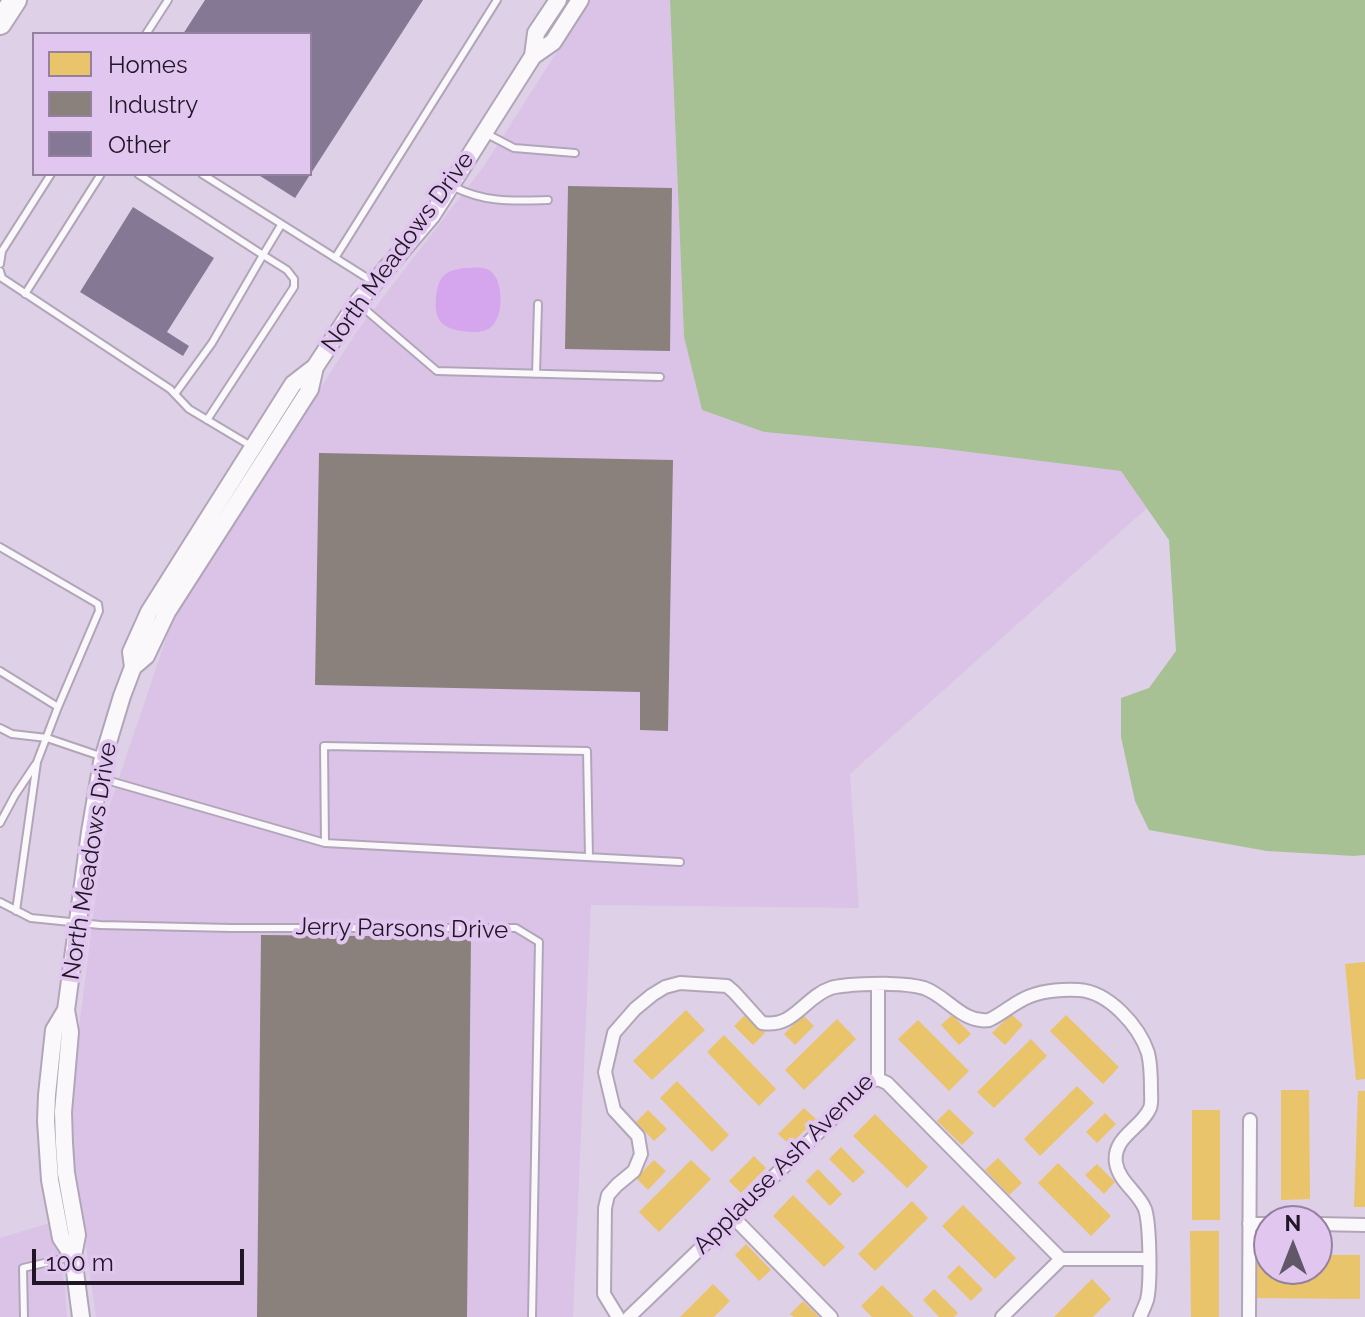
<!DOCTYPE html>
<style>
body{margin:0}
#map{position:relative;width:1365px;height:1317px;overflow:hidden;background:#ded0e7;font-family:Raleway,sans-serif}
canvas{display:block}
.legend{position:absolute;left:32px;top:32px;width:280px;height:144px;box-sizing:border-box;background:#e1c7f0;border:2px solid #94809f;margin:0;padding:10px 14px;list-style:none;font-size:24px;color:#201625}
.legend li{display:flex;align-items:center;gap:16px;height:40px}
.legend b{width:40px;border:2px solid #94809f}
.north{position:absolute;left:1253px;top:1205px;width:80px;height:80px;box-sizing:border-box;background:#e1c7f0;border:2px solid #94809f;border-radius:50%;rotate:0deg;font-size:22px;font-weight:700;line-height:32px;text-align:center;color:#201625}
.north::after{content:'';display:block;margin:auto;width:28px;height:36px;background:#625769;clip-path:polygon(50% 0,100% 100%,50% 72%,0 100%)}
.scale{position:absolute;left:32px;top:1249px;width:212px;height:36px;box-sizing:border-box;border:4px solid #201625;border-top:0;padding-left:10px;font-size:24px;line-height:28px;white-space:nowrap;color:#201625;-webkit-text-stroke:6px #e1c7f0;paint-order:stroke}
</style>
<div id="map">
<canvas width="1365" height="1317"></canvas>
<ul class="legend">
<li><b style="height:22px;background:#e9c46a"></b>Homes</li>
<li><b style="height:22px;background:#8a817c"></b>Industry</li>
<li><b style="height:22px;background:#857894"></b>Other</li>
</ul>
<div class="north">N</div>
<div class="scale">100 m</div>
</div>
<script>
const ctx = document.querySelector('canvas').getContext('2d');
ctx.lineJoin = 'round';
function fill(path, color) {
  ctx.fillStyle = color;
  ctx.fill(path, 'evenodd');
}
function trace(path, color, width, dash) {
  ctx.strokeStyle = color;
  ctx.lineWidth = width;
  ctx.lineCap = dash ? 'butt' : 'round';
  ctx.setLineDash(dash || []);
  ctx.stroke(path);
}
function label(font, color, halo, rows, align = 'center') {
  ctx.font = font + ' Raleway,sans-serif';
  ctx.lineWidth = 8;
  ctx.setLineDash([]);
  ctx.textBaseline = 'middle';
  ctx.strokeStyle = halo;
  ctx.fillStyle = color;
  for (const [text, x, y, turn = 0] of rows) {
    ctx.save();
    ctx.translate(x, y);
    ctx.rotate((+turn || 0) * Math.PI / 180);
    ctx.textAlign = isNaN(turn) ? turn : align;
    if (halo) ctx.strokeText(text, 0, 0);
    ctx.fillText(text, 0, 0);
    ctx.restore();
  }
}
const built = new Path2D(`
 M590 0H670L684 337 702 410 764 432 937 448 1121 471 1147 508 850 774 859 908 591 905 573 1317H96L74 1163 71 1090 106 816 173 618 357 331 484 166Z
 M53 1222 65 1287 67 1317H0V1238Z`);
const forest = new Path2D(`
 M670 0H1365V855L1354 856 1267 851 1149 830 1135 801 1121 737V698L1149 688 1176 651 1169 540 1121 471 937 448 764 432 702 410 684 337Z`);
const water = new Path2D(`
 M464 268C472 268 482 266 489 270 505 279 505 324 486 330 479 333 469 332 461 331 439 327 434 318 436 296 439 276 444 271 464 268Z`);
const homes = new Path2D(`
 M1365 962V1079L1356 1080 1345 964Z
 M686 1010 705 1030 652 1080 633 1061Z
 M746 1014 765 1033 753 1045 734 1026Z
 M1011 1014 1023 1025 1005 1045 992 1033Z
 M803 1015 814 1026 795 1045 784 1034Z
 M952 1015 971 1034 959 1045 941 1025Z
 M1066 1015 1119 1067 1103 1084 1050 1031Z
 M837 1019 856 1039 804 1090 785 1070Z
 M918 1020 969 1071 949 1091 898 1039Z
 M724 1035 776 1089 759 1106 707 1052Z
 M1031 1039 1047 1056 994 1108 977 1092Z
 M677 1081 729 1135 712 1152 660 1098Z
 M1077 1086 1094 1103 1040 1156 1024 1139Z
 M1281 1090H1309L1310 1199 1281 1200Z
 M1358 1091H1365V1207H1354Z
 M804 1108 816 1119 790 1145 778 1134Z
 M949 1109 974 1133 962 1145 937 1121Z
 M648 1110 667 1129 654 1141 636 1122Z
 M1192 1110H1220V1220H1192Z
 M1105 1113 1116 1124 1097 1143 1086 1132Z
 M875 1114 928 1167 907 1188 853 1136Z
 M841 1147 865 1172 853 1183 829 1159Z
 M754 1156 766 1168 741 1193 729 1181Z
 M998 1158 1022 1183 1009 1195 985 1170Z
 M654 1160 666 1171 648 1190 636 1178Z
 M691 1160 711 1179 659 1232 639 1212Z
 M1058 1163 1111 1216 1091 1236 1038 1183Z
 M1097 1164 1115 1182 1104 1194 1085 1175Z
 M818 1169 842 1194 830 1206 806 1181Z
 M793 1195 845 1247 824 1267 773 1216Z
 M912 1201 928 1218 875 1271 858 1254Z
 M963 1205 1016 1258 995 1279 942 1226Z
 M1190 1231H1219V1317H1191Z
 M746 1244 771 1270 759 1281 735 1255Z
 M1256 1255H1269V1269H1317V1255H1360V1299L1256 1298Z
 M959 1265 983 1289 971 1301 947 1277Z
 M1092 1279 1111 1299 1093 1317H1054Z
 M713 1284 730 1301 714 1317H680Z
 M882 1285 914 1317H872L861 1306Z
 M934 1289 958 1313 954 1317H939L923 1300Z
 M803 1301 819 1317H794L790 1314Z`);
const industry = new Path2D(`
 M568 186 672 188 670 351 565 349Z
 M319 453 673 460 668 731 640 730V692L315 685Z
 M261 935 471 937 467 1317H257Z`);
const building = new Path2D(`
 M205 0H423L295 198 257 174H310V34H183Z
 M133 207 214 258 167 332 189 346 183 356 80 292Z`);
const service = new Path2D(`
 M146 34 168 0
 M487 134 514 148 575 153
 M138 174 263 255 281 225
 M202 174 372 281
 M454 187C486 203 513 201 548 200
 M335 258 497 0
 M0 264 2 251 51 174
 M0 271 2 278 170 389 189 409 251 446
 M25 294 101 174
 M360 305 437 371 660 377
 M536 374 538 304
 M175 394 212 343 263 255 287 270 294 279V287L207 420
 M0 547 98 604 99 611 58 707
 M0 671 58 707 37 762 16 911
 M0 728 12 734 47 738 103 757
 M103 779 325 843 680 862
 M0 823 15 795 35 765
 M325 843 324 746 587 751 589 857
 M0 902 31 918 100 925 231 928H516L539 942 532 1317
 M24 1317 23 1268 70 1257`);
const minor = new Path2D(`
 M878 1079 887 1083 1061 1259
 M878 1079V985
 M733 1217 831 1317
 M1249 1224H1269
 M1317 1224 1365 1225
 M618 1317 604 1294 605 1208 608 1195 617 1185 634 1171 641 1154 638 1136 614 1110 605 1072 614 1033 635 1009 652 995 665 987 680 983 727 986 734 992 762 1023C795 1028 804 997 831 988 837 986 844 986 850 985 871 984 904 982 924 988 947 996 963 1024 989 1020 1000 1015 1009 1007 1020 1001 1037 991 1059 989 1079 990 1109 992 1139 1026 1148 1053 1151 1065 1151 1077 1151 1090 1151 1095 1152 1103 1150 1108 1142 1128 1112 1137 1116 1163 1119 1182 1138 1192 1145 1209 1150 1224 1151 1284 1147 1300 1145 1306 1142 1312 1140 1317
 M629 1317 733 1217 869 1082 878 1079
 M1002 1317 1061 1259H1148
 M1249 1317 1250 1120`);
const tertiary = new Path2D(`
 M533 56 536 33 558 0
 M133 667 131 652 149 612 293 384 315 367 357 303 432 215 533 56 553 42 580 0
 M66 1010 54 1030 47 1095 46 1121 50 1180 61 1238 73 1256
 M81 1317 73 1256 77 1235 66 1173 64 1143 63 1112 70 1032 66 1010 90 832 102 762 122 696 133 667 146 656 167 612 310 389 315 367`);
const motorway = new Path2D(`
 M0 23 15 0`);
const streetNames = [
 ["North Meadows Drive",398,252,-54],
 ["North Meadows Drive",90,861,-81],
 ["Jerry Parsons Drive",402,929,1],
 ["Applause Ash Avenue",784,1164,-45]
];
fill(built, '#dbc3e8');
fill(forest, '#a8c194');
fill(water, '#d5a6ee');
fill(homes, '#e9c46a');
fill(industry, '#8a817c');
fill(building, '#857894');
trace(service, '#b1a6b8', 10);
trace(minor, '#b1a6b8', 16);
trace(tertiary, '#b1a6b8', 20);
trace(motorway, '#b1a6b8', 26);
trace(service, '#faf8fb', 6);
trace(minor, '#faf8fb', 12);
trace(tertiary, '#faf8fb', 16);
trace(motorway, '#faf8fb', 22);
label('24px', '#201625', '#e1c7f0', streetNames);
</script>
